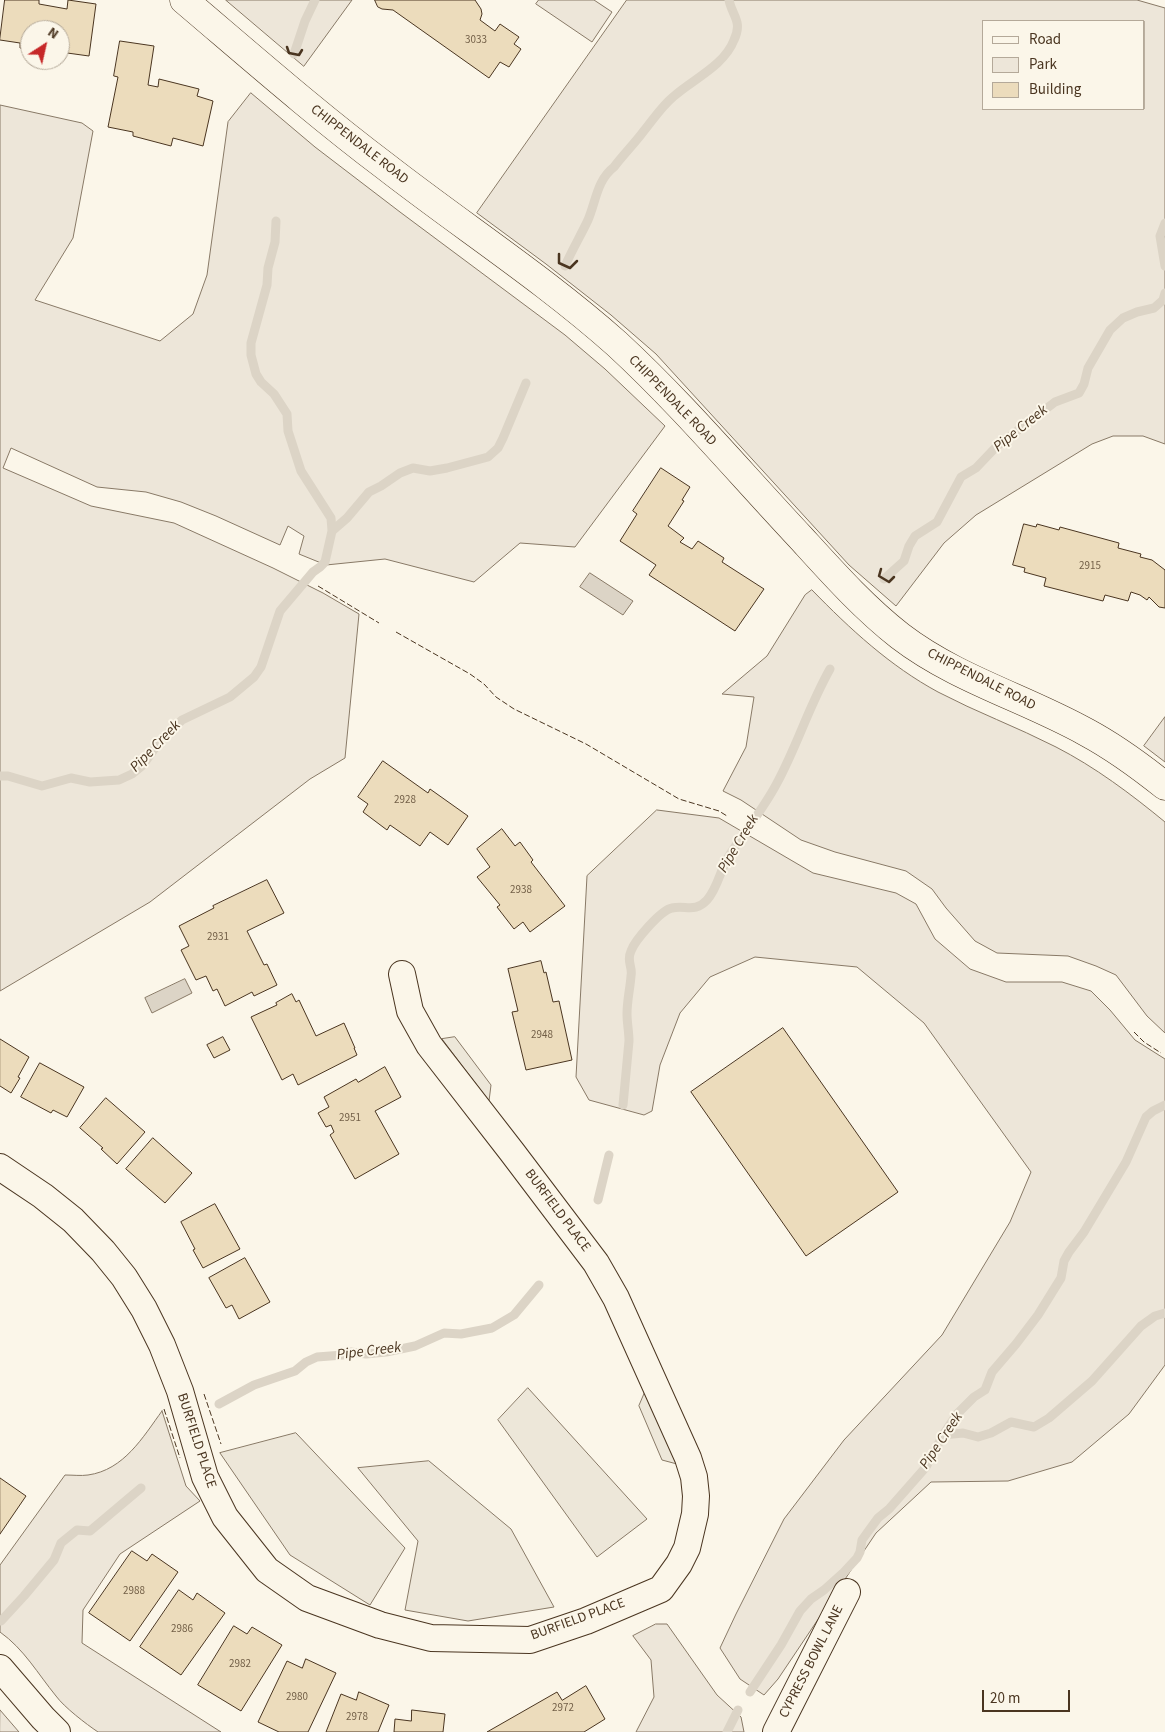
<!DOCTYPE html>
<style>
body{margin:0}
#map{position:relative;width:1165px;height:1732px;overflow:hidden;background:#fbf6e9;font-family:"Source Sans 3",sans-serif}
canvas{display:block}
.legend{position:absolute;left:982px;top:20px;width:162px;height:90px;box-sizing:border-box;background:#fbf6e9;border:1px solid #b4a999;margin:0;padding:6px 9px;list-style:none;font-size:15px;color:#4a3520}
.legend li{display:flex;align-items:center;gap:10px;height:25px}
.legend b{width:25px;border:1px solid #b4a999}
.north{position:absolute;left:20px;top:20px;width:50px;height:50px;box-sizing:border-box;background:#fbf6e9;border:1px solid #b4a999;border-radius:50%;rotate:35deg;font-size:14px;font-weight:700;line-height:20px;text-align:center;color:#4a3520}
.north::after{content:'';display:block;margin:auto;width:18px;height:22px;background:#c62828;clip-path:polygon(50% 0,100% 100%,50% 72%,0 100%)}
.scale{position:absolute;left:982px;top:1690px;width:88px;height:22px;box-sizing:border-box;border:2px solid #4a3520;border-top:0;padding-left:6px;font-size:15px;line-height:18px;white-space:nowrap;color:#4a3520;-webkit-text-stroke:4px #fbf6e9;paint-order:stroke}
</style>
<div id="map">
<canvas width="1165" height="1732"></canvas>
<ul class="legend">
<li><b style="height:6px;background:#fbf6e9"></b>Road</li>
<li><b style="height:14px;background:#ede6d9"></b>Park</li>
<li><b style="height:14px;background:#ecdcbc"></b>Building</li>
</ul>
<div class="north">N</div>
<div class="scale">20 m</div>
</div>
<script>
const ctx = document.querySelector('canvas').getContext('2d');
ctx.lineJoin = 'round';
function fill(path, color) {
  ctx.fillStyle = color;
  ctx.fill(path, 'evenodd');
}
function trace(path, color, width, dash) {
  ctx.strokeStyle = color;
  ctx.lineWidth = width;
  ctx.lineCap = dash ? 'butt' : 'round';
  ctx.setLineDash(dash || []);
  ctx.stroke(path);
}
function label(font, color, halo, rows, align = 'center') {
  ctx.font = font + ' "Source Sans 3",sans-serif';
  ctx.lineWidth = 4;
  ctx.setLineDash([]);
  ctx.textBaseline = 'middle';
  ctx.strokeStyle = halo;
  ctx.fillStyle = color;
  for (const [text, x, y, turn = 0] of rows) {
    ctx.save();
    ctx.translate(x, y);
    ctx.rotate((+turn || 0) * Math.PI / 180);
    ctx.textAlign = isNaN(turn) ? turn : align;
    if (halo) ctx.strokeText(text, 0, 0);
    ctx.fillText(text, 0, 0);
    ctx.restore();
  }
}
const green = new Path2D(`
 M226 0H352L304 66Z
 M539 0H594L612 12 592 42 536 4Z
 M627 0H1137L1165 8V444L1143 436H1113L1092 444 976 515 944 543 896 606 849 565 656 354 611 315 546 264 477 213ZM984 21H1144V109H984Z
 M251 93 315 147 400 212 565 335 605 369 665 426 575 547 520 543 474 582 385 559 326 565 299 554 304 536 288 526 280 545 216 516 181 502 146 492 97 487 11 448 3 468 91 506 174 523 273 568 323 593 359 614 345 758 310 779 150 902 0 991V105L82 123 93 131 73 238 35 300 160 341 193 314 207 275 228 122Z
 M812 590C850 629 890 666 938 692 976 712 1017 727 1056 747 1095 767 1131 794 1165 822V1033L1147 1016 1116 975 1096 966 1068 956 997 953 975 941 946 908 932 889 906 871 835 852 801 840 741 800 723 791 746 747 754 697 722 694 767 656 805 595Z
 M1165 717V762L1144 746Z
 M657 810 719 818 813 873 896 893 916 904 935 939 970 969 1006 982H1062L1091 991 1110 1010 1135 1040 1165 1059V1365L1129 1414 1072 1462 1008 1481 931 1482 876 1533 778 1679 764 1695 740 1679 720 1648 736 1614 784 1519 844 1440 942 1335 1010 1222 1031 1172 924 1023 857 967 755 957 710 977 680 1013 660 1065 652 1111 644 1115 589 1100 576 1077 587 876Z
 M162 1411 186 1486 200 1501 120 1554 83 1610 82 1643 221 1732H98C86 1724 64 1707 56 1696 38 1674 24 1649 0 1632V1565L65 1475C73 1475 81 1476 88 1475 124 1470 143 1437 162 1411Z
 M656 1624H667L717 1695 741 1717 744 1732H636L654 1697 651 1660 633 1636Z
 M0 1710 19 1732H0Z`);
const parking = new Path2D(`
 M455 1037 491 1085 489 1101 442 1039Z
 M528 1388 647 1519 597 1557 498 1420Z
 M645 1392 677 1464 662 1460 639 1406Z
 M296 1433 405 1548 370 1605 290 1555 220 1453Z
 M429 1461 511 1529 554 1607 468 1621 405 1610 418 1541 358 1468Z`);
const water = new Path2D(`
 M590 573 633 601 623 615 580 587Z
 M185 979 192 993 152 1013 145 998Z`);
const stream = new Path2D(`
 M294 54 305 21 315 0
 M1165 223 1160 236 1165 266
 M565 266C572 250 581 235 588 220 596 201 597 180 614 167 623 155 634 144 643 132 653 120 661 107 673 97 693 79 724 66 734 40 743 21 732 16 729 0
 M332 531 347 518 369 492 381 486 400 473 413 468 430 471 447 468 488 457 498 448 503 438 526 383
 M884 579 904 561 909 546 915 536 937 522 961 477 976 468 996 447 1055 402 1079 393 1084 384 1088 368 1110 330 1123 318 1137 312 1154 308 1163 300 1165 293
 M0 776H8L42 786 71 778 90 782 119 780 132 774 143 765 160 741 182 720 230 697 254 677 261 667 280 611 313 572 320 567 325 562 332 531 331 518 301 471 288 431 287 414 274 394 261 382 256 374 251 355V343L267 285 268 268 275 242 276 221
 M623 1105C625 1084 627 1062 629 1041 629 1032 627 1023 627 1014 627 1001 630 989 631 976 633 966 626 962 631 951 635 940 661 910 672 908 686 905 695 913 707 900 717 889 720 872 727 859 743 833 763 810 777 783 797 746 809 706 830 669
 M598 1200 609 1155
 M219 1404 254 1385 295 1371 306 1362 317 1357 343 1355 351 1352 366 1354 386 1352 415 1346 444 1333 461 1334 492 1328 514 1315 539 1285
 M943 1435 963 1433 978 1437 991 1433 1011 1422 1034 1427 1049 1418 1092 1381 1141 1326 1155 1316 1165 1313
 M1 1621 24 1596 54 1560 61 1543 77 1530 90 1531 141 1488
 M750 1692 781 1645 800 1611 811 1599 824 1590 844 1572 857 1558 860 1552 862 1540 867 1533 878 1518 889 1509 926 1467 943 1435 957 1414 974 1397 985 1390 992 1372 1016 1344 1038 1315 1061 1278 1064 1261 1069 1252 1084 1232 1126 1162 1146 1117 1153 1111 1165 1105
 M727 1732 738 1710`);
const building = new Path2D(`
 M5 0H39V4L67 9 68 0 96 4 89 56 60 52V30H30V50L20 48V43L0 40Z
 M375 0H475L481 9 482 14 480 20 495 31 500 24 519 37 514 44 521 49 509 67 500 62 489 78 393 10 382 9 378 7Z
 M120 41 154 46 148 85 158 87 159 79 199 89 197 96 213 101 203 146 173 138 171 146 133 136V132L108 127 118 77 114 76Z
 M661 468 690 487 682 500 684 501 668 526 684 538 680 542 692 549 698 541 724 558 722 562 764 589 735 631 649 575 656 565 620 541 637 514 633 511Z
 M1024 524 1036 527 1037 524 1059 530 1060 527 1119 543 1118 548 1141 554 1140 557 1152 560 1165 570V608L1159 607 1149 597 1147 600 1140 595 1131 592 1128 601 1105 595 1103 601 1044 586 1046 578 1024 572 1025 568 1013 565Z
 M383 761 428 793 430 789 468 816 448 845 430 832 420 846 390 825 387 830 363 812 368 804 358 797Z
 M502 829 515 846 520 842 533 860 531 862 565 906 530 932 523 922 514 929 497 907 500 905 477 877 490 867 477 849Z
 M267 880 284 913 247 931 264 965 267 964 277 985 254 996 252 992 225 1006 217 989 213 991 206 976 196 980 181 950 189 946 179 926 214 908 213 906Z
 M541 961 544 973 546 972 553 1002 559 1001 572 1060 526 1070 512 1012 518 1011 508 969Z
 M292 994 296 1002 299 1000 316 1036 344 1023 355 1048H354L357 1055 298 1085 293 1074 282 1080 251 1017 277 1005 276 1003Z
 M783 1028 898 1192 806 1256 691 1092Z
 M223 1037 230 1050 214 1058 207 1045Z
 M0 1039 29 1057 18 1077 20 1078 11 1093 0 1086Z
 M40 1063 84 1087 67 1117 53 1110 51 1113 21 1097Z
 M385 1067 401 1097 375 1111 399 1154 355 1179 330 1135 334 1132 331 1125 326 1127 318 1113 329 1107 324 1097 356 1079 358 1082Z
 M106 1098 145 1132 117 1164 101 1149 103 1148 80 1128Z
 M153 1138 192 1173 165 1203 126 1169Z
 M215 1204 240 1249 203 1268 193 1250 195 1249 181 1222Z
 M245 1258 270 1302 239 1319 232 1305 226 1308 209 1278Z
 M0 1478 26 1496 0 1534Z
 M132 1551 147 1561 152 1554 178 1572 130 1641 89 1613Z
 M179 1590 193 1600 197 1593 225 1613 181 1675 140 1647Z
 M234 1626 247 1634 252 1627 282 1645 241 1711 198 1685Z
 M306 1659 336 1673 308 1732H279L258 1722 287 1661 302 1668Z
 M586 1686 605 1719 584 1732H487L557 1692 562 1700Z
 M359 1692 389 1705 378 1732H326L341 1694 356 1700Z
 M412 1710 445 1714 443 1732H394L395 1719 411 1721Z`);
const minor = new Path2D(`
 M0 1167 43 1196 73 1220 103 1251 124 1277 144 1309 162 1345 180 1391 205 1477 225 1517 267 1570 307 1598 380 1625 431 1638 530 1640 586 1621 661 1589 679 1564 687 1548 695 1514 696 1496 694 1477 688 1458 616 1298 596 1263 512 1152 429 1045 410 1011 402 974
 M0 1668 43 1718 57 1732
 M776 1732 847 1592`);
const tertiary = new Path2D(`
 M184 0C250 56 316 114 385 166 462 226 544 279 617 344 682 404 740 473 801 538 832 572 863 607 900 636 956 679 1025 698 1086 732 1114 747 1140 766 1165 786`);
const fence = new Path2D(`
 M318 586 379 623
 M396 632 470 674 484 684 496 697 514 709 586 744 679 799 719 811 727 816
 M1134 1032 1144 1042 1161 1053
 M204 1394 221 1444
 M164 1409 180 1458`);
const wall = new Path2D(`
 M287 47 289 53 299 55 302 50
 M559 254V263L570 268 577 261
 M881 569 879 576 889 582 894 577`);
const numberNames = [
 ["3033",476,41],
 ["2915",1090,567],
 ["2928",405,801],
 ["2938",521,891],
 ["2931",218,938],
 ["2948",542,1036],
 ["2951",350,1119],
 ["2988",134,1592],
 ["2986",182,1630],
 ["2982",240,1665],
 ["2980",297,1698],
 ["2972",563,1709],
 ["2978",357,1718]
];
const streetNames = [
 ["CHIPPENDALE ROAD",359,145,38],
 ["CHIPPENDALE ROAD",672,401,46],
 ["CHIPPENDALE ROAD",981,680,27],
 ["BURFIELD PLACE",557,1211,53],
 ["BURFIELD PLACE",196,1441,72],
 ["BURFIELD PLACE",578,1620,-20],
 ["CYPRESS BOWL LANE",812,1662,-63]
];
const waterNames = [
 ["Pipe Creek",1021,429,-39],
 ["Pipe Creek",156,747,-46],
 ["Pipe Creek",739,844,-59],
 ["Pipe Creek",369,1352,-7],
 ["Pipe Creek",942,1441,-56]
];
fill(green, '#ede6d9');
trace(green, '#887966', 1);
fill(parking, '#ede7d9');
trace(parking, '#887966', 1);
fill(water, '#dcd4c6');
trace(water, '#887966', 1);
trace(stream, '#dcd4c6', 9);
fill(building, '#ecdcbc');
trace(building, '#4a3520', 1);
trace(minor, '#4a3520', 28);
trace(tertiary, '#4a3520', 29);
trace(minor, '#fbf6e9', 26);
trace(tertiary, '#fbf6e9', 28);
trace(fence, '#4a3520', 1, [6, 2.5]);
trace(wall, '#4a3520', 2.5);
label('11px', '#725f47', null, numberNames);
label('14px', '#4a3520', '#fbf6e9', streetNames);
label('italic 15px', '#4a3520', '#fbf6e9', waterNames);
</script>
